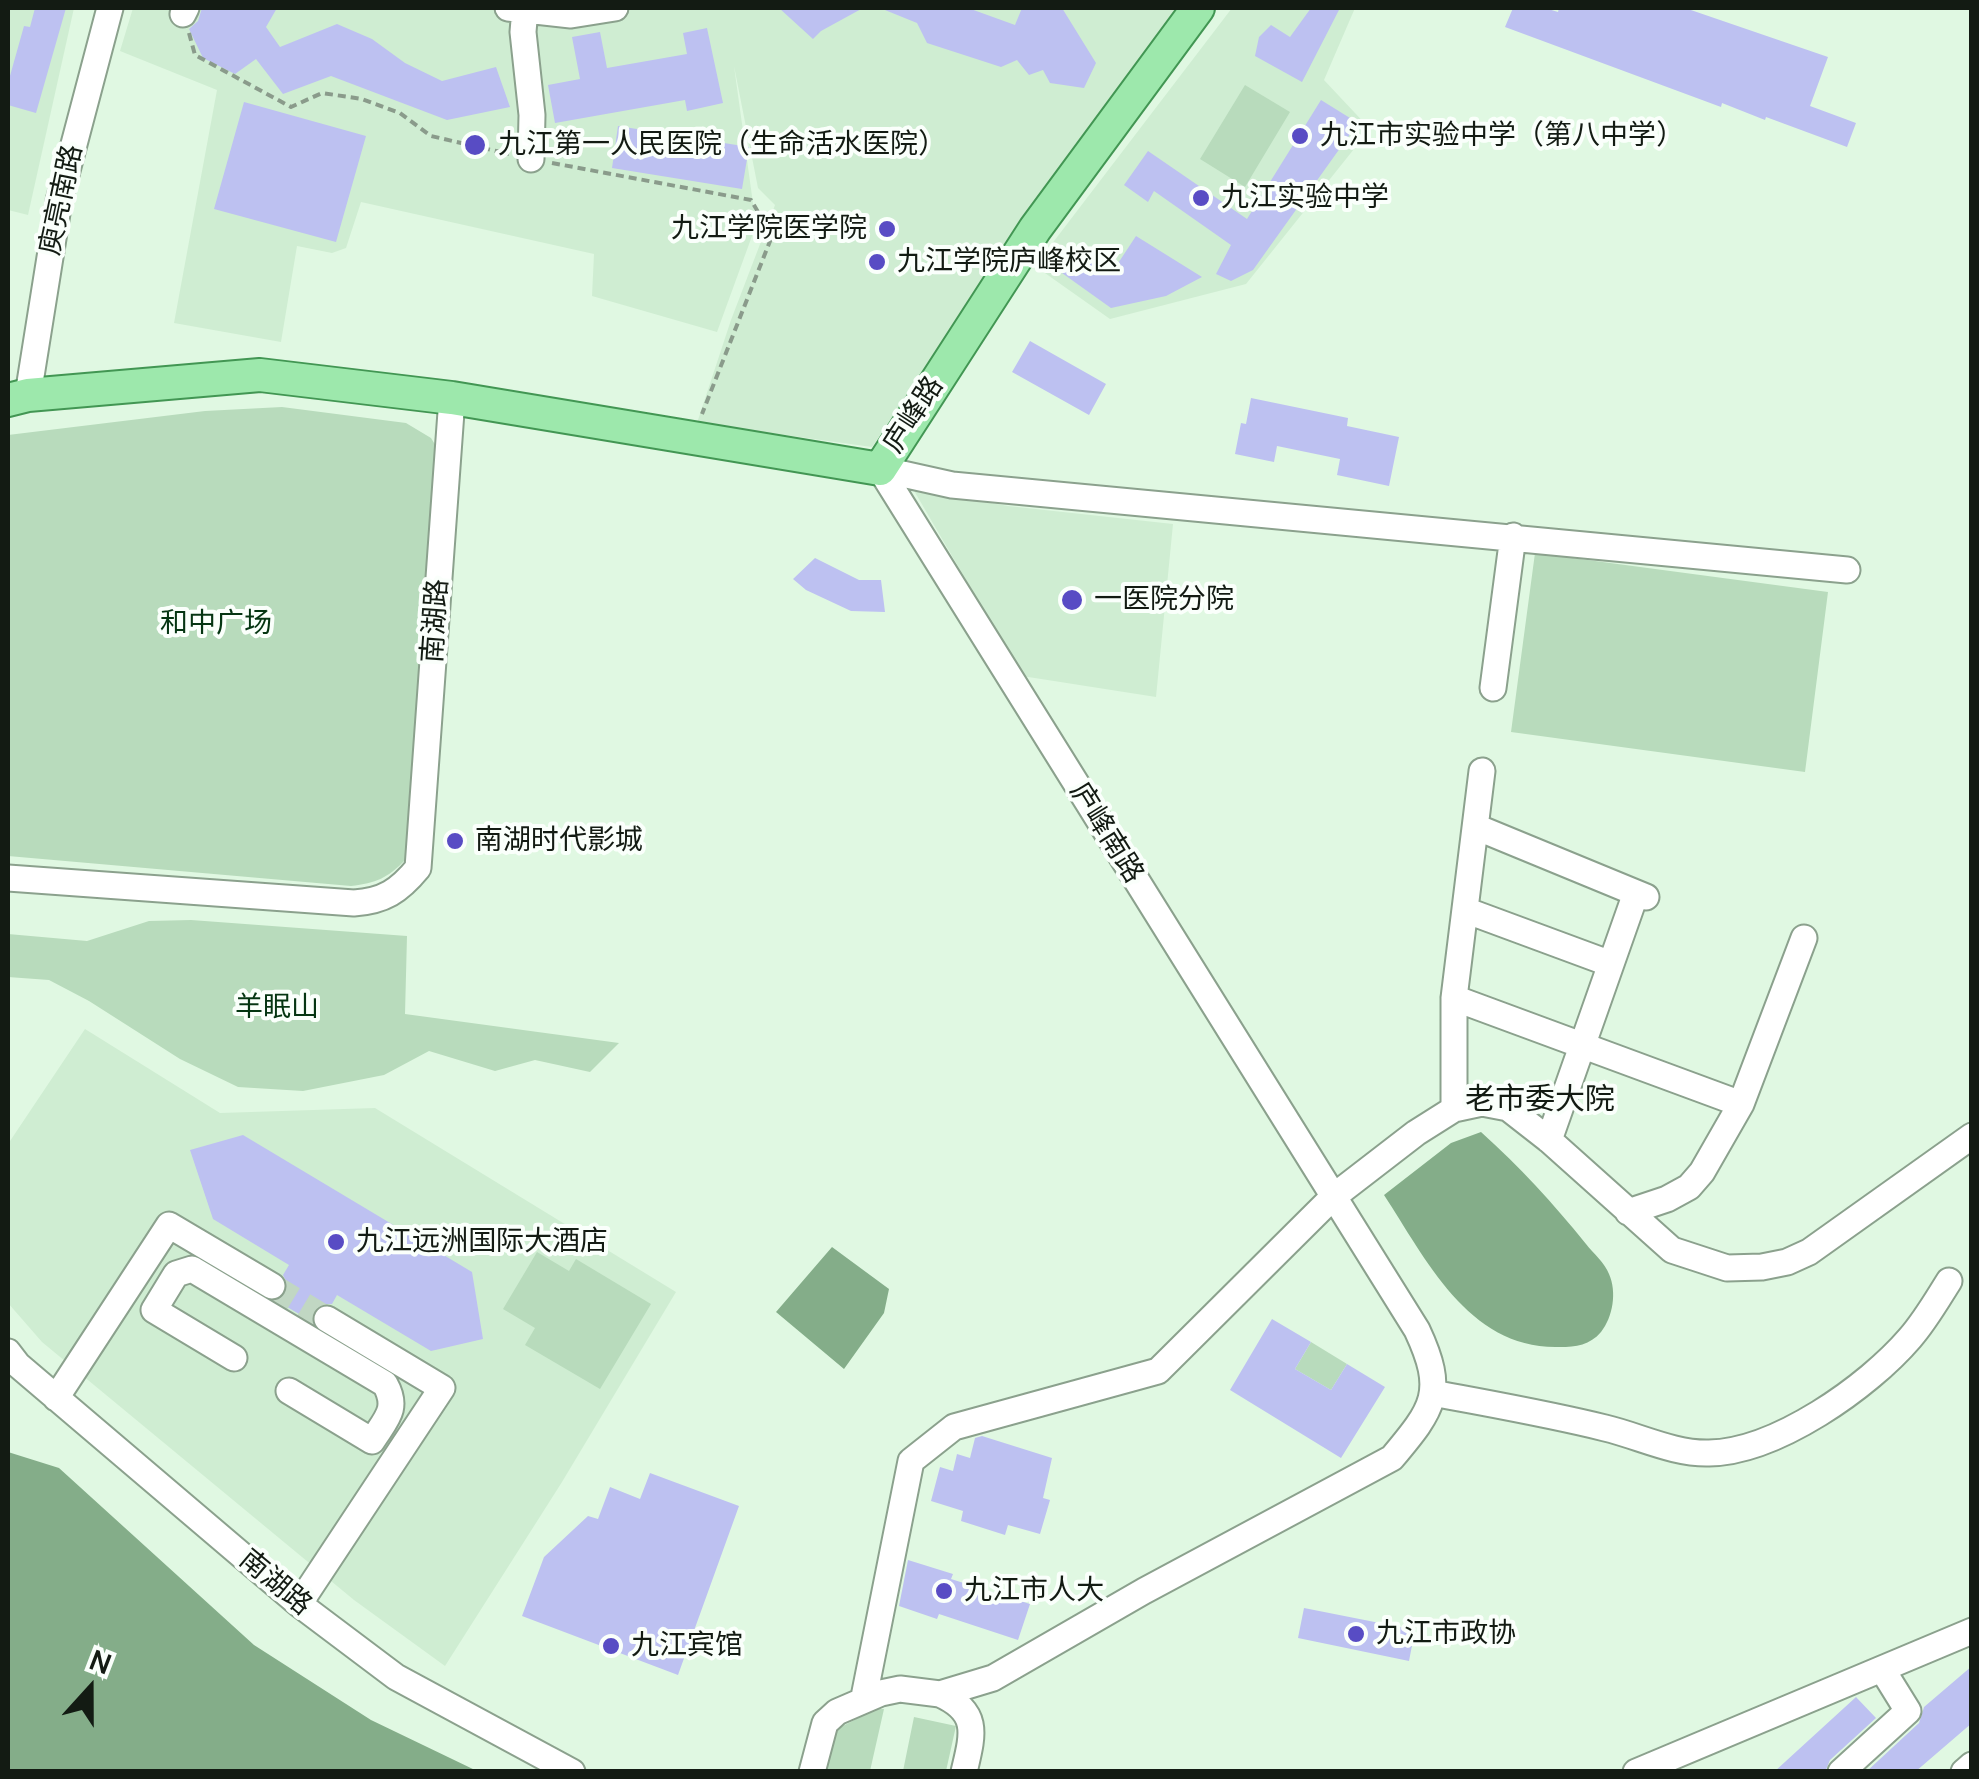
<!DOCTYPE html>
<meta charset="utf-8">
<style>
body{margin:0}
#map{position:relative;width:1979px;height:1779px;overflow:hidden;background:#e0f8e2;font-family:Manrope,sans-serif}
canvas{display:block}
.frame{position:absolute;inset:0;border:10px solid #131b13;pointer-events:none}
.north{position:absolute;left:40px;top:1639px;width:100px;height:100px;-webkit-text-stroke:8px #fafffb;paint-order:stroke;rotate:21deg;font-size:28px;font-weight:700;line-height:40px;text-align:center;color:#131b13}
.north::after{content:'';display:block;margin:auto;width:35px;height:45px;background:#131b13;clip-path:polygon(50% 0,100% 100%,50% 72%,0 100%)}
</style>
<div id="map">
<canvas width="1979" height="1779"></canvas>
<div class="frame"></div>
<div class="north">N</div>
</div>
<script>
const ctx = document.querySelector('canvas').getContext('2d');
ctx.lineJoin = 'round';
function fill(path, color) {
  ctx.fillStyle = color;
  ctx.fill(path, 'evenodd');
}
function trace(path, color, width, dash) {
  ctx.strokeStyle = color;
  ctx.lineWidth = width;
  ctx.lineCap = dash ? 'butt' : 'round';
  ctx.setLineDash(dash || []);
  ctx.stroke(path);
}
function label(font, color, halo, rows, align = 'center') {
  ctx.font = font + ' Manrope,"Noto Sans SC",sans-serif';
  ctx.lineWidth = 8;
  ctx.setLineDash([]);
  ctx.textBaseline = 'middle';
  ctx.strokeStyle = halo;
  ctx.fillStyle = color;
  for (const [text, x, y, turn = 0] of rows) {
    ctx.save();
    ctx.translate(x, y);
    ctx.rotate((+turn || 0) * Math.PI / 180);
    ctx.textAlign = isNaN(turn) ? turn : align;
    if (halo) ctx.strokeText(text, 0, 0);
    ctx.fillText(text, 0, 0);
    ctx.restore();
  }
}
const built = new Path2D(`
 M8 8H74L28 215 8 210Z
 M133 8H1178L872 447 697 423 731 320 775 205 758 188 734 66 756 225 717 332 592 296 594 254 361 202 346 248 332 253 297 246 281 342 174 323 217 90 120 51Z
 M1232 8H1355L1324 80 1370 129 1246 284 1110 319 1035 266Z
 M913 489 1008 506 1173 524 1156 697 1022 676Z
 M85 1029 220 1113 375 1108 676 1292 562 1482 445 1666 354 1600 42 1342 8 1303V1144Z`);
const green = new Path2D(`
 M1245 85 1290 112 1245 187 1200 159Z
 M282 407 406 423 431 438 439 451 405 860C388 878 376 883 351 886L8 856V435L205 411Z
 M1535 553 1828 592 1805 772 1511 732Z
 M191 920 407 936 405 1014 619 1043 590 1072 535 1060 495 1071 429 1051 384 1075 303 1091 238 1087 180 1059 89 1001 49 980 8 977V934L87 941 149 921Z
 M537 1252 569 1271 576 1259 651 1304 600 1389 525 1345 535 1328 503 1309Z
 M1311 1342 1347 1364 1331 1390 1295 1369Z
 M876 1709H884L870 1771 826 1772 835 1730Z
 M914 1717 956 1726 946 1771H903Z`);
const water = new Path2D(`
 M1481 1132C1520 1167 1553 1203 1586 1244 1593 1253 1605 1263 1609 1274 1617 1292 1613 1317 1601 1332 1590 1345 1576 1347 1560 1347 1469 1350 1426 1259 1384 1195L1451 1143Z
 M832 1247 889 1289 884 1313 844 1369 776 1312Z
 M8 1452 59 1468 254 1645 371 1720 477 1771H8Z`);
const building = new Path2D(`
 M35 8H66L36 113 8 105V83L24 26 30 27Z
 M202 8H277L266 27 280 47 337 24 372 39 405 63 442 81 496 67 510 107 447 120 331 76 283 94 256 59 235 74 203 58 189 29 198 21Z
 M779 8H863L821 31 813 39Z
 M880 8H968L1015 25 1022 8H1062L1096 63 1084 88 1050 83 1043 70 1029 75 1017 60 1001 67 927 43 917 23Z
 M1311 8H1340L1302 82 1255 56 1259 37 1271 25 1290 37Z
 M1513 8H1545L1558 12 1559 8H1685L1828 57 1810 106 1856 123 1847 147 1766 117 1765 120 1722 103 1721 107 1505 27Z
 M707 28 723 103 687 111 685 100 555 123 548 85 580 79 572 37 600 32 607 68 687 54 683 33Z
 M1321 100 1358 123 1253 270 1231 281 1216 274 1231 245 1154 191 1148 202 1124 185 1148 151 1247 219Z
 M244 102 366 136 336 242 214 209Z
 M618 126 749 147 742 189 612 168Z
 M1136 236 1202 277 1166 296 1111 308 1055 268 1070 246 1111 274Z
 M1030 341 1106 384 1089 415 1012 372Z
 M1251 398 1348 418 1347 426 1399 437 1389 486 1337 475 1340 459 1277 446 1274 462 1235 454 1241 423 1246 424Z
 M815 558 859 580H881L885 612 851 611 806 590 793 579Z
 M243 1135 472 1272 483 1339 431 1351 337 1295 332 1304H320L314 1310 311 1321 277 1301 286 1293 288 1285 283 1275 289 1265 213 1219 190 1150Z
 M1272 1319 1311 1342 1295 1369 1331 1390 1347 1364 1385 1387 1341 1458 1230 1390Z
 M982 1436 1052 1458 1043 1498 1050 1500 1040 1534 1008 1525 1005 1535 961 1521 963 1511 931 1501 940 1467 953 1471 957 1454 970 1458 975 1438Z
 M650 1473 739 1506 678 1675 522 1616 544 1557 588 1516 598 1519 610 1487 640 1499Z
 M908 1560 953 1574 951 1579 1030 1604 1018 1640 939 1614 937 1619 899 1606Z
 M1304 1608 1415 1630 1409 1661 1298 1638Z
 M1972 1666V1723L1915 1772H1866L1919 1723 1924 1707Z
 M1856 1697 1876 1718 1830 1760 1825 1772H1774Z`);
const minorTunnel = new Path2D(`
 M272 1286 327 1319`);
const path = new Path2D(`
 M189 33 195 55 291 107 322 93 362 99 400 113 431 136 509 154
 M552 163 751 200 772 236 702 414`);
const minor = new Path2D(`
 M508 8 571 15 615 8
 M525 8 523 32 532 115 531 159
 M183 14 186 8
 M28 395 59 201 110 8
 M880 469 952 485 1847 570
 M1493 688 1513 536
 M1476 827 1646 897
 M8 878 354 903C384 901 399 891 418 868L452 398
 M1465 910 1611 964
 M1454 998 1741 1104
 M1454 1109V998L1482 771
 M1549 1140 1636 893
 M1628 1212 1667 1199 1689 1187 1702 1172 1741 1104 1804 938
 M8 1352 18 1365 299 1604 396 1677 572 1772
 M234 1358 154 1310 176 1274 192 1269 385 1384C399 1409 386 1419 372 1441L289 1391
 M1433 1393C1490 1404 1549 1414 1605 1428 1639 1436 1674 1454 1709 1453 1776 1452 1868 1387 1910 1338 1925 1321 1937 1300 1949 1281
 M56 1398 169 1225 272 1286
 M299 1604 442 1388 327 1319
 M940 1694C980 1712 973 1734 964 1772
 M864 1697 911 1461 954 1427 1158 1371 1333 1197 1416 1133 1454 1109 1482 1103 1508 1108 1549 1140 1672 1250 1727 1268 1762 1267 1787 1262 1809 1252 1972 1136
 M812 1772 825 1723 837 1712 881 1693 900 1689 940 1694 993 1678 1144 1591 1392 1458C1434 1408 1446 1392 1417 1330L880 469
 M1636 1772 1972 1631
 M1841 1772 1908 1711 1882 1669
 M1964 1772 1972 1765`);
const major = new Path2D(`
 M8 400 28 395 260 375 452 398 880 469 1035 229 1198 8`);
const markers = [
 [1300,136,10,"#584cc4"],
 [475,145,12,"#584cc4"],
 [1201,198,10,"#584cc4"],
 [887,229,10,"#584cc4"],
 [877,262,10,"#584cc4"],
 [1072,600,12,"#584cc4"],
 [455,841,10,"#584cc4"],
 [336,1242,10,"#584cc4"],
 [944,1591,10,"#584cc4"],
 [1356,1634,10,"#584cc4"],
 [611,1646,10,"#584cc4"]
];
const poiNames = [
 ["九江市实验中学（第八中学）",1320,136],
 ["九江第一人民医院（生命活水医院）",498,145],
 ["九江实验中学",1221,198],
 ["九江学院医学院",867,229,"right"],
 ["九江学院庐峰校区",897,262],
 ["一医院分院",1094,600],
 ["南湖时代影城",475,841],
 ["九江远洲国际大酒店",356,1242],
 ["九江市人大",964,1591],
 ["九江市政协",1376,1634],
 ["九江宾馆",631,1646]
];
const streetNames = [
 ["庾亮南路",62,200,-78],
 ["庐峰路",914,415,-57],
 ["南湖路",436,621,-86],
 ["庐峰南路",1106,833,58],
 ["南湖路",275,1583,40]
];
const parkNames = [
 ["和中广场",216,624],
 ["羊眠山",277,1008]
];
const neighbourhoodNames = [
 ["老市委大院",1540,1101]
];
fill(built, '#cfedd2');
fill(green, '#b8dbbc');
fill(water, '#84ad89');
fill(building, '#bdc1f1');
trace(minorTunnel, '#c1d7c3', 25, [25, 12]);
trace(minor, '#8ba18d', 29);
trace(major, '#429653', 36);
trace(path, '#8a9b8b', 4, [8, 5]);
trace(minor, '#fff', 25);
trace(major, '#9de8ac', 32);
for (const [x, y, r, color] of markers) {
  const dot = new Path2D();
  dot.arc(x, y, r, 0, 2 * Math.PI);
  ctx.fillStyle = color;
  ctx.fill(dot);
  trace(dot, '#fafffb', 4);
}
label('28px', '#131b13', '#fafffb', poiNames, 'left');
label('28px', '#131b13', '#fafffb', streetNames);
label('28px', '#053512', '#fafffb', parkNames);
label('30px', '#131b13', '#fafffb', neighbourhoodNames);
</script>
